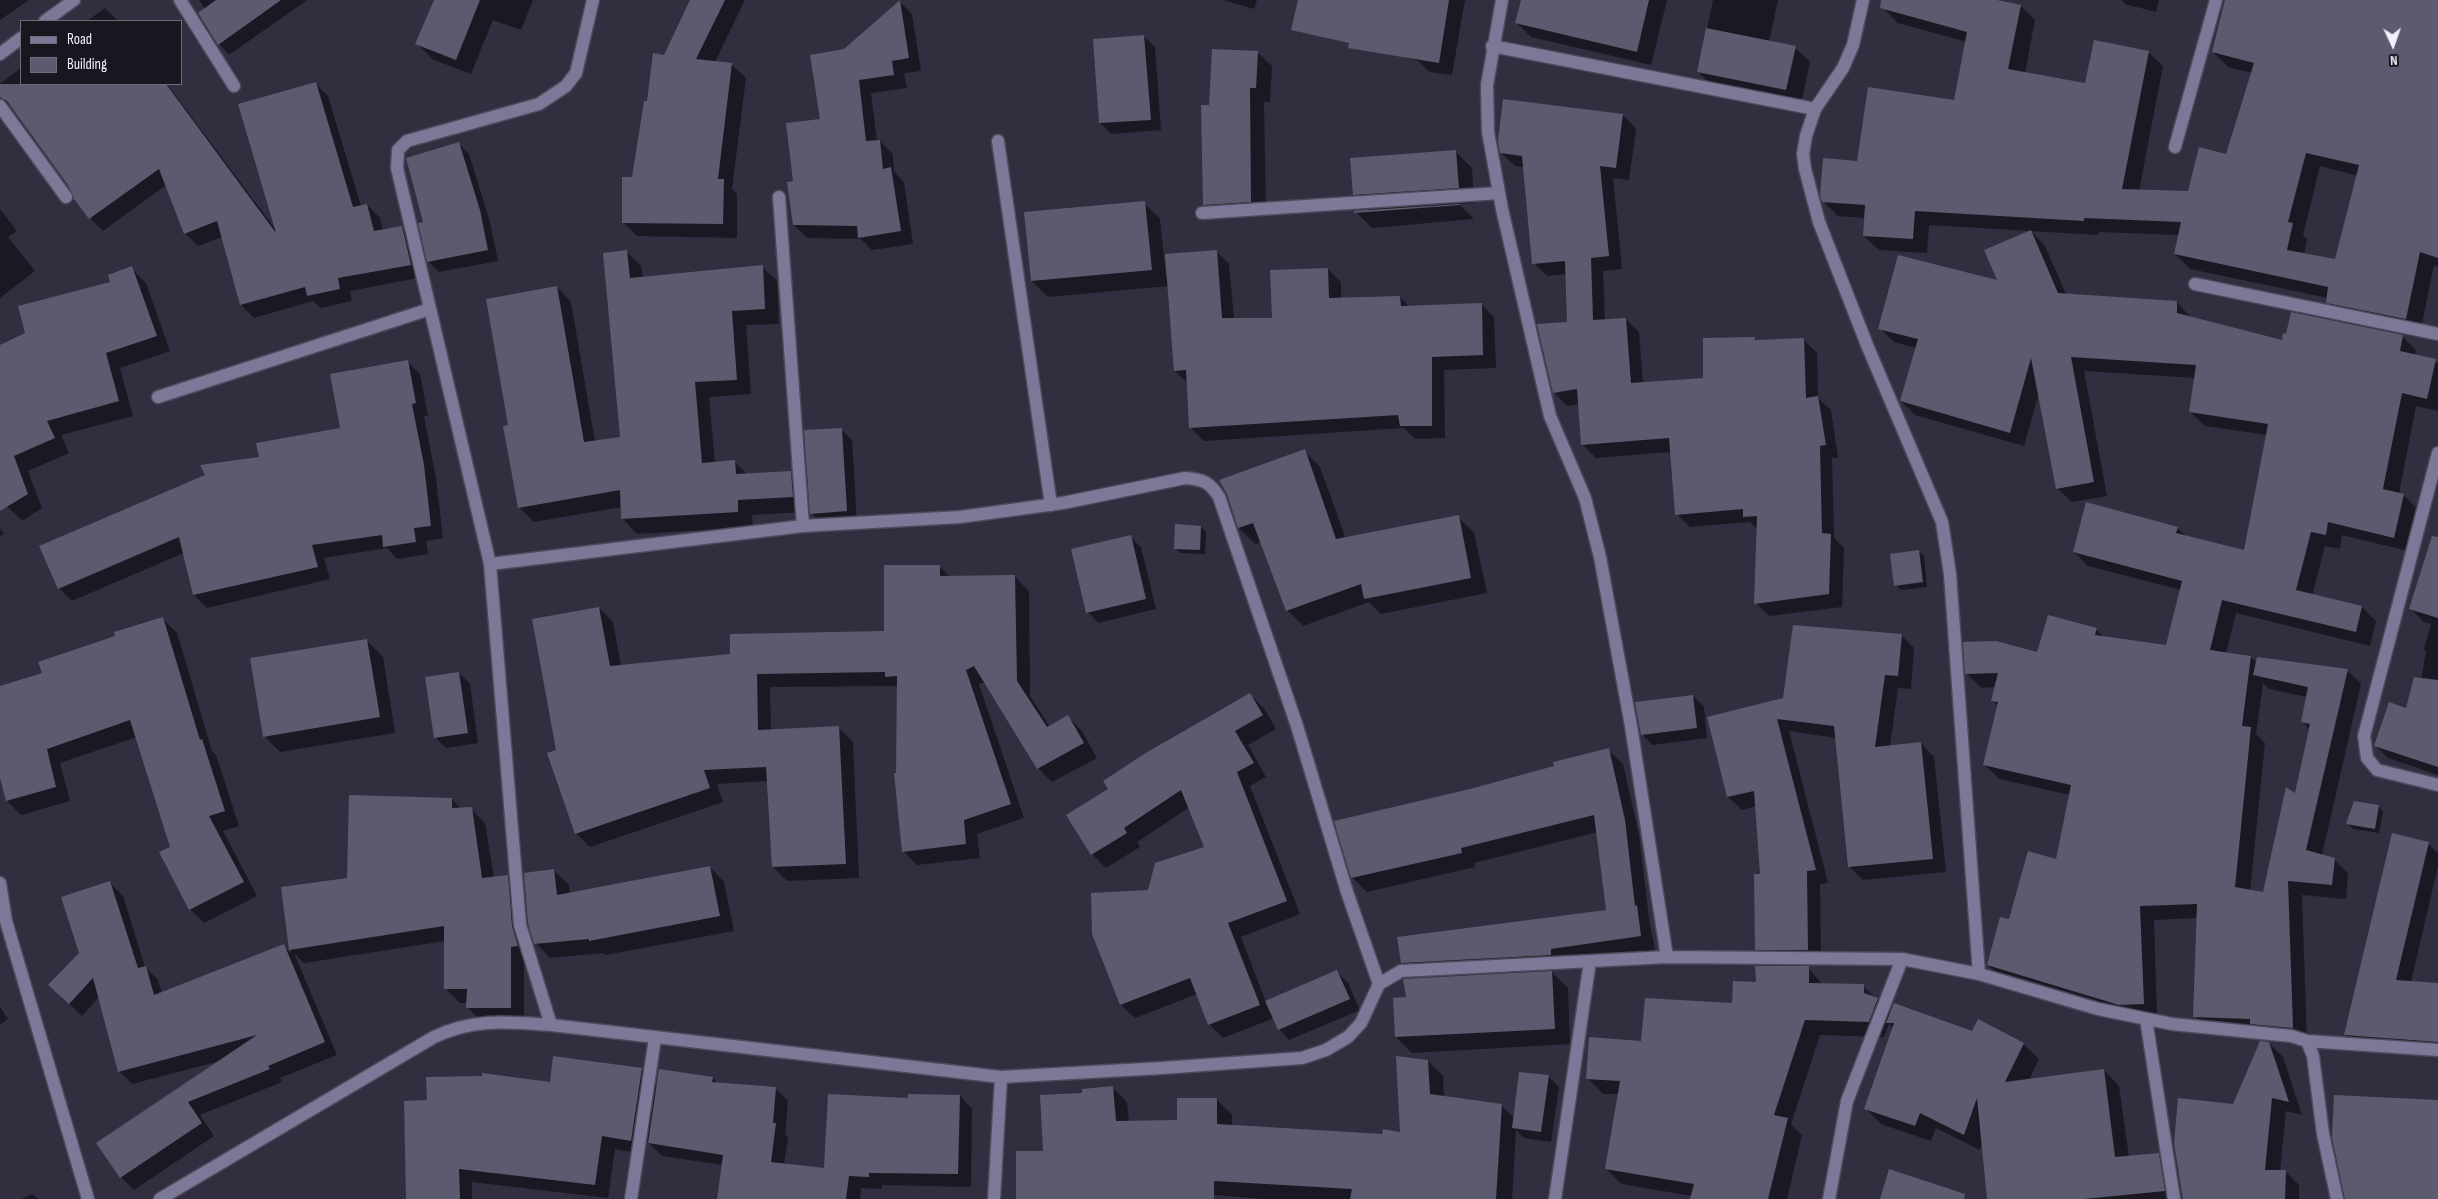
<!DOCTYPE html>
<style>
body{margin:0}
#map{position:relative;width:2438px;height:1199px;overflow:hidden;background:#312e40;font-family:"Sofia Sans Condensed",sans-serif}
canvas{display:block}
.legend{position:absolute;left:20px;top:20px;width:162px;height:65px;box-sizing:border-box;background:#181720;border:1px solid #6f6e78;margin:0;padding:6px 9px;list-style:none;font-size:15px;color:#f1f0fc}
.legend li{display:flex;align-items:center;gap:10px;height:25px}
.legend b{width:25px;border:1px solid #6f6e78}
.north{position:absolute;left:2368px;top:20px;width:50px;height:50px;-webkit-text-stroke:4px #181720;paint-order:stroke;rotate:177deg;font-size:14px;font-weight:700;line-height:20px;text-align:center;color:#f1f0fc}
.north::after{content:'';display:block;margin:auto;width:18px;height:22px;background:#f1f0fc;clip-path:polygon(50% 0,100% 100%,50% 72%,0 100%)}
</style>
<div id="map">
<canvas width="2438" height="1199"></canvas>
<ul class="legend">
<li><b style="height:6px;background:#7c7898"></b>Road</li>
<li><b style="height:14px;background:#5c5a6e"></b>Building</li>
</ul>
<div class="north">N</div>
</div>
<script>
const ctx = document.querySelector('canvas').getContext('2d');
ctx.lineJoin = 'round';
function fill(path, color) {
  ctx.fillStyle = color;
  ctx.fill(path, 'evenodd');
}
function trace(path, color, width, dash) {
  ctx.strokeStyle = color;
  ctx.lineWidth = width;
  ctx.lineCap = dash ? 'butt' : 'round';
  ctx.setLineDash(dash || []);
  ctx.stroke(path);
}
const shadow = new Path2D(`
 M0 0H29L0 20Z
 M199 0H307L229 55 219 44 205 9Z
 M435 0H533L521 30 493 20 471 74 432 59 417 43Z
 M692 0H745L715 62 732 65 746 78 732 189 737 194V238L637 236 623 222 648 102 665 56Z
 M1223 0H1257L1254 9Z
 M1300 0H1465L1452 75 1429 72 1418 61 1310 28Z
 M1522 0H1667L1651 65 1531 37 1516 22Z
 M1713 0H1778L1769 42 1795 48 1810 62 1801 104 1713 86 1698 72Z
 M1885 0H1991L2021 6 2035 20 2025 73 2086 85 2148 52 2163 66 2139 191 2189 193 2226 155 2252 73 2228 67 2213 52 2288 0H2428L2438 60V197L2320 166 2303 235 2307 239 2304 254 2336 261 2438 229V267L2434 265 2420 333 2342 317 2327 302 2328 298 2190 269 2175 254 2179 235 2099 232 2098 235 1929 225 1927 253 1879 250 1864 236 1865 218 1838 216 1823 201 1858 162 1955 102 1967 42 1898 23 1883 8Z
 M2122 0H2159L2156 12 2125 4Z
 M899 1 912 14 921 71 904 73 907 88 871 93 877 141H880L893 154 894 172 904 182 913 244 872 250 861 239 807 238 794 225V182L821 120 844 50Z
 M105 8 118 21H87Z
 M1144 36 1155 47 1161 130 1111 134 1100 123Z
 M1257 52 1272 66 1270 102H1264L1266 216 1218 219 1204 204 1210 106Z
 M21 68V84H167L276 230 315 83 328 96 361 206 367 205 380 218 383 231 402 227 415 240 423 277 350 291 352 301 321 308 313 301 254 318 241 305 222 237 198 246 185 233 166 185 103 231 90 218 75 198 70 185 15 111 0 95V84Z
 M1504 100 1623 115 1636 129 1629 180 1613 178 1622 269 1603 271 1605 320 1626 319 1639 332 1643 383 1704 379 1754 338 1757 341 1804 340 1817 353 1818 398 1831 410 1838 458H1832L1834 538 1844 548 1842 607 1769 616 1756 603 1758 530 1750 522 1690 527 1677 514 1671 452 1596 458 1582 444 1579 404 1567 406 1554 392 1568 323 1567 274 1547 276 1534 263 1524 167 1515 166 1501 153Z
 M459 144 469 154 490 222 498 261 439 272 428 261 424 223Z
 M1456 152 1472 168 1474 203 1459 204 1474 219 1372 228 1356 212 1371 211 1354 194Z
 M1144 203 1160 219 1166 277 1216 251 1229 264 1234 319H1274L1328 269 1341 282V299L1400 297 1410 307 1481 304 1494 317 1496 368 1444 370 1445 438 1415 439 1404 428 1204 441 1191 428 1188 383 1175 371 1169 286 1048 297 1032 281Z
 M0 209 17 231 8 237 35 271 0 298Z
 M2031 231 2045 246 2066 294 2177 302 2191 318 2283 341 2402 336 2416 350 2415 356 2438 363V411L2416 406 2399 494 2404 495 2418 510 2408 551 2342 535 2340 549 2325 546 2312 596 2362 607 2376 621 2370 646 2236 613 2226 654 2251 657 2257 663 2347 670 2361 684 2322 855 2334 859 2348 873 2346 899 2302 895 2307 1042 2209 1031 2195 1017 2198 918 2154 920 2157 1018 2002 979 1988 965 2010 921 2057 861 2070 795 1999 779 1985 765 1998 706 1992 700 1996 687 1981 688 1967 674 2038 653 2096 629 2104 638 2167 646 2181 590 2088 566 2074 552 2177 528 2187 537 2245 552 2268 435 2205 426 2190 412 2195 378 2084 371 2107 496 2072 502 2057 488 2039 393 2024 446 1915 415 1901 401 1916 348 1894 342 1880 328 1999 281ZM2263 683 2269 689 2307 697 2302 721 2310 730 2296 795 2264 893 2250 891 2265 743 2256 734Z
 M626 251 641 266 643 278 762 267 777 281 779 324 746 325 751 394 709 397 715 463 735 462 748 475 790 472 805 487 807 512 752 515 753 527 637 534 623 519 622 507 534 522 519 507 509 426 557 287 571 302 595 442 621 438Z
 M131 268 146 283 170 351 120 368 133 416 61 435 69 453 28 471 42 508 22 521 7 506 0 491V346L27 334Z
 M407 361 420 374 428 416H424L436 479 443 538 426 541 428 554 397 559 387 548 324 558 330 579 207 608 194 595 184 553 72 601 59 588 260 458 341 429Z
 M841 429 852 440 857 522 822 524 811 513Z
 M1304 451 1320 467 1346 539 1458 517 1474 533 1487 593 1381 614 1369 602 1303 626 1287 610 1261 542 1255 544 1239 528 1228 494Z
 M1201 527 1206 532 1205 554 1180 553 1175 548Z
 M0 528 4 534 0 536Z
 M1130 537 1141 547 1156 609 1098 623 1088 612Z
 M1918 551 1924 556 1927 587 1901 590 1896 585Z
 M939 566 950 577H1015L1029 591 1030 696 1050 727 1068 717 1082 731 1097 758 1052 782 1038 768 985 682 979 684 1024 818 977 834 980 858 917 865 903 851 898 774V688L896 686 770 687 771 731 839 728 853 742 859 878 787 881 773 867 768 781 717 784 723 802 590 847 576 833 558 751 599 608 613 622 621 666 732 655 886 632Z
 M2438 570V775L2388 758 2375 745 2406 709 2421 680 2426 651 2424 649 2431 624 2424 622 2411 609Z
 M162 618 177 633 212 751 216 755 239 826 223 831 257 896 204 923 190 909 137 737 60 763 70 801 21 815 7 801 0 772V687L44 674 116 637Z
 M1901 635 1914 648 1911 689 1898 688 1890 746 1921 743 1934 757 1946 872 1863 880 1849 866 1836 738 1789 731 1828 883 1820 884 1821 963 1770 962 1756 949 1761 875 1756 806 1742 810 1728 797 1784 699Z
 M367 641 383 657 395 733 280 752 264 736Z
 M459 673 470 684 478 743 446 748 435 737Z
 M1250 695 1264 708 1276 729 1248 745 1266 777 1250 786 1300 914 1241 937 1266 1002 1337 972 1348 983 1360 1010 1289 1040 1279 1029 1274 1018 1223 1038 1209 1024 1197 994 1135 1018 1121 1005 1093 934 1205 848 1190 807 1137 842 1140 847 1106 868 1092 854 1068 815 1110 789Z
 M1693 696 1704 707 1707 738 1652 745 1642 734Z
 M1608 750 1623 764 1639 835 1649 919 1655 950 1565 963V969L1416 977 1402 962 1607 911 1598 832 1474 863 1475 867 1367 892 1353 878 1336 822 1470 790 1555 767Z
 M452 799 461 809H471L485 823 494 878 507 876 521 890 531 959 524 960V1021L482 1022 468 1008V1003H460L446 989 445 941 304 963 294 953 337 1055 280 1078 282 1082 200 1115 214 1136 134 1190 121 1177 220 1061 132 1084 119 1071 99 997 82 1016 63 998 110 883 123 896 145 967 158 980 162 993 283 946 291 953 282 888 348 879Z
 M2378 806 2383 811 2379 833 2353 829 2348 824Z
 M2428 843 2438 853V866L2411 982 2438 984V1053L2357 1047 2345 1035Z
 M710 867 724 882 734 931 605 955 603 953 550 958 536 943 554 871 569 885 570 894Z
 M1808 968 1823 985 1863 986 1891 1013 2023 1044 2039 1059 2029 1080 2104 1070 2119 1086 2129 1157 2158 1154 2174 1170 2178 1199H1988L1982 1143 1980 1150 1936 1128 1931 1141 1881 1124 1865 1108 1893 1028 1889 1024 1884 1037 1820 1035 1791 1124 1802 1135 1787 1199H1691L1692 1196 1622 1184 1606 1169 1619 1094H1603L1587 1078 1643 1042 1734 1005 1757 983Z
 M1552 972 1568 988 1570 1044 1412 1053 1396 1037Z
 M0 1007 8 1019 0 1025Z
 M2269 1043 2283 1057 2302 1115 2286 1111 2280 1171H2285L2299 1185V1199H2184Z
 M1428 1061 1443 1076 1444 1097 1501 1105 1514 1118 1548 1076 1559 1087 1551 1142 1524 1138 1516 1130 1512 1199H1264L1214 1195 1190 1199H1018L1044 1152 1084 1094 1112 1087 1127 1102 1129 1122H1178L1217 1100 1232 1115V1126L1383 1135 1402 1133Z
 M642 1069 657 1085 713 1078 718 1084 775 1088 788 1101 785 1134 788 1137 784 1165 825 1170 910 1100 960 1096 972 1109 971 1187 882 1185 881 1189 861 1188 860 1199H719L723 1165 662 1156 647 1141 645 1154 615 1149 608 1198 472 1182V1199H407L428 1102Z
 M32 1194 38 1199H21Z`);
const building = new Path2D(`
 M216 0H281L218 45 198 13Z
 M434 0H480L456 60 415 44Z
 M690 0H725L696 59 732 63 718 179H724L723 224 622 223V177H632L644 101H647L653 53 664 55Z
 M900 0 909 58 892 61 894 75 859 80 866 141 880 140 883 169 891 167 901 231 858 238 857 226 793 225 787 182 793 181 786 123 820 119 810 55 844 49Z
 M1298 0H1449L1439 63 1348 48 1349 43 1291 30Z
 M1521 0H1649L1637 52 1515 23Z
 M1881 0H1997L2021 5 2008 69 2085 83 2094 40 2149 51 2122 189 2188 191 2199 147 2226 154 2254 63 2212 52 2225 0H2438V258L2420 252 2406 319 2326 303 2328 287 2174 254 2181 222 2084 218V221L1915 211 1913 239 1863 236 1865 205 1822 202 1820 195 1823 158 1857 161 1868 87 1954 100 1967 32 1880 8ZM2306 153 2359 165 2335 259 2287 250 2293 223 2288 222Z
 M1706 28 1796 46 1786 90 1697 72Z
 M1144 35 1151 120 1099 123 1093 39Z
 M1212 49 1258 51 1256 88H1250L1251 202 1203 205 1201 105H1209Z
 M316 82 353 207 367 204 374 231 402 226 411 265 338 278 340 289 307 296 305 287 240 305 217 221 184 234 159 169 89 219 74 199 68 185 7 101 0 97V84H166L276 233 238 104Z
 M1503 99 1623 114 1616 168 1600 166 1609 256 1591 258 1593 320 1626 318 1631 383 1703 378V338L1755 337V340L1804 338 1806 398 1818 396 1826 445 1820 446 1822 533 1831 534 1829 594 1754 604 1757 516 1743 517V509L1675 515 1669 438 1581 445 1577 389 1553 393 1537 324 1567 322 1565 261 1532 264 1522 156 1500 153 1498 141Z
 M459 142 480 210 488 250 427 262 418 223 423 222 406 158Z
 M1456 150 1459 188 1353 195 1350 158Z
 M1145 201 1152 270 1031 281 1024 212Z
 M1460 204V205L1354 213V211Z
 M2031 230 2058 293 2177 301V313L2282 340 2283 333 2286 334 2291 312 2403 335 2400 351 2436 359 2427 399 2402 393 2383 489 2404 494 2394 538 2328 522 2326 535 2311 532 2296 590 2362 606 2356 632 2222 600 2210 650 2251 656 2242 726 2251 727 2235 887 2263 892 2286 787 2295 793 2310 724 2301 722 2308 687 2253 675 2257 657 2348 669 2306 850 2335 858 2332 885 2288 881 2293 1028 2250 1024V1019L2193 1017 2197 904 2140 906 2144 1004 2119 1005 1987 965 2000 917 2009 919 2028 851 2056 859 2071 785 1983 765 1998 702 1991 701 1998 673 1965 674 1963 642 1996 641 2037 652 2048 615 2097 628 2095 635 2166 645 2182 581 2073 552 2086 502 2178 527 2176 533 2244 550 2268 424 2189 412 2196 365 2071 357 2094 482 2056 489 2031 358 2010 433 1900 401 1918 339 1878 329 1898 255 1997 280 1984 250Z
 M627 250 630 278 763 265 765 309 732 311 737 380 695 382 702 463 735 460 736 474 791 471 793 497 738 500V512L621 519 620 490 518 508 503 426 508 425 486 299 557 286 584 442 620 437 603 253Z
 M1217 250 1222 318H1272L1270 270 1328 268 1329 298 1400 296 1401 306 1482 303 1483 355 1432 357V426H1400L1398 415 1189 428 1186 370 1174 371 1165 254Z
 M132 266 157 336 106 353 119 401 47 421 55 438 14 456 28 494 0 511V345L25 333 18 306 110 282 108 275Z
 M408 360 416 403 412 404 424 465 431 526 414 528 416 542 383 547 382 535 312 545 318 567 193 595 179 537 58 589 39 546 205 475 200 465 259 457 256 443 340 428 330 374Z
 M842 428 847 511 810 514 804 430Z
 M1305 449 1336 539 1459 515 1471 578 1364 599 1361 584 1286 611 1253 523 1238 528 1227 494 1219 480Z
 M1175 524 1201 526 1200 550 1174 549Z
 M1131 535 1146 599 1086 613 1071 549Z
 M2432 536 2438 537V618L2409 609Z
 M1919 550 1923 582 1894 586 1890 554Z
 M884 565H940V576L1015 575 1017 681 1047 727 1068 715 1084 743 1037 769 974 666 966 670 1011 804 964 820 966 844 902 852 894 773H896L897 676 885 677V672L757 674 758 730 839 726 846 864 772 867 766 767 704 770 710 788 575 834 547 753 556 750 532 619 599 607 610 666 730 654V634L884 631Z
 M163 617 200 740 202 739 225 811 209 816 244 882 189 910 159 852 170 847 130 720 47 749 56 787 6 801 0 778V686L42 673 38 662 115 636 114 632Z
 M1793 625 1902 634 1898 676 1885 675 1875 747 1921 742 1933 859 1848 867 1834 726 1777 719 1816 870 1807 871 1808 950H1755L1754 874H1760L1754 791 1727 797 1707 717 1783 698Z
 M367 639 380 717 263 737 250 658Z
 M459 672 468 733 434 738 425 677Z
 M2414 677 2438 680V767L2374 746 2389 702 2406 708Z
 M1250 693 1263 715 1235 731 1254 763 1237 772 1287 901 1228 923 1260 1005 1208 1025 1190 978 1120 1005 1092 934 1091 893 1148 890 1155 863 1204 847 1181 790 1124 828 1127 833 1091 855 1066 815 1108 789 1103 781 1144 754Z
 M1693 695 1697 728 1641 735 1635 702Z
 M1609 748 1625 820 1635 906 1637 905 1641 936 1551 949V955L1401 963 1397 937 1606 910 1594 815 1461 848 1462 853 1351 878 1334 821 1470 789 1554 766 1553 762Z
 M349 795 452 798V808L472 807 482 878 508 875 512 926 518 946 511 947V1008H466L467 989H444V926L289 950 281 887 347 878Z
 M2354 801 2379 805 2375 829 2346 824Z
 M2392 833 2429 842 2396 980 2438 983V1042L2344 1035Z
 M710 866 720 916 589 941V939L534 944 528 923 524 873 554 869 557 895Z
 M110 881 138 968 146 966 154 995 284 944 325 1042 268 1066 270 1069 188 1102 202 1123 120 1178 96 1143 257 1035 118 1072 93 978 69 1004 48 985 79 953 61 897Z
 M1755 966H1809V983L1864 984V993L1878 998 1869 1022 1805 1020 1774 1115 1788 1118 1768 1199H1690L1694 1184 1605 1169 1620 1081 1586 1079 1589 1037 1641 1041 1645 998 1732 1003 1733 981 1756 982Z
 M1337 970 1350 999 1278 1030 1265 1001Z
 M1552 971 1555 1029 1395 1037 1393 998 1406 997 1403 979Z
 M1894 1003 1972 1031 1978 1019 2024 1043 2005 1082 2104 1069 2115 1157 2159 1153 2165 1191 2084 1199H1987L1977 1098 1964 1135 1920 1113 1915 1126 1864 1109 1894 1023H1886Z
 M2260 1041 2269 1042 2289 1102 2272 1098 2265 1170H2286L2285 1199H2183L2174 1143 2178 1098 2233 1104Z
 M553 1056 642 1068 631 1141 602 1136 595 1185 459 1169 460 1199H406L404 1101 427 1100 426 1077 482 1076V1073L550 1082Z
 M1396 1056 1428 1060 1430 1094 1502 1104 1496 1199H1350L1352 1189 1214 1181V1199H1016V1151H1043L1040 1095 1082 1093V1089L1113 1086 1116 1121 1177 1120V1098H1217V1124L1382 1134 1383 1129 1400 1132Z
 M659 1069 713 1077 712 1082 776 1087 773 1123H776L771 1162 824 1168 828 1094 908 1098V1094L960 1095 958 1174 869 1173V1177L849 1176 846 1199H717L723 1155 648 1143Z
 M1519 1072 1549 1075 1541 1132 1512 1128Z
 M2334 1095 2438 1100V1199H2345L2332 1138Z
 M1889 1169 1965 1194 1964 1199H1880Z`);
const minor = new Path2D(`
 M180 0 234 86
 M1502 0 1487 85 1488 132 1502 209 1550 416 1585 498 1600 557 1631 726 1667 957
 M1863 0 1853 45 1843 68 1815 109 1806 136 1803 154 1805 169 1819 222 1867 345 1942 522 1950 574 1979 974
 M45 21 74 0
 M1492 46 1815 109
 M0 54 21 38
 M0 106 66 197
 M998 141 1051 505
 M2175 147 2216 0
 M779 197 803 526
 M1202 213 1499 193
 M2195 284 2438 334
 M158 397 430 309
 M2438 453 2364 736 2367 758 2377 770 2438 785
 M490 564 803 526 960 517 1063 503 1185 478C1202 479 1210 482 1219 497L1297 726 1347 892 1379 984
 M0 883 6 921 88 1199
 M2146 1019 2174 1199
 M551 1025 520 925 490 564 397 168 398 150 407 141 539 104 566 86 576 73 593 0
 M2307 1041 2438 1050
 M160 1199 434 1037C474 1018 508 1022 551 1025L1001 1077 1162 1068 1302 1058 1326 1050 1348 1037 1361 1023 1379 984 1401 971 1667 957 1902 959 1979 974 2098 1009 2172 1024 2291 1036 2307 1041 2313 1056 2323 1134 2337 1199
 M631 1199 655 1038
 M994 1199 1001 1077
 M1555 1199 1590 961
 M1829 1199 1847 1101 1902 959`);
fill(shadow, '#0007');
fill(building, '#5c5a6e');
trace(minor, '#4c495a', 15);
trace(minor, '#7c7898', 12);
</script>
